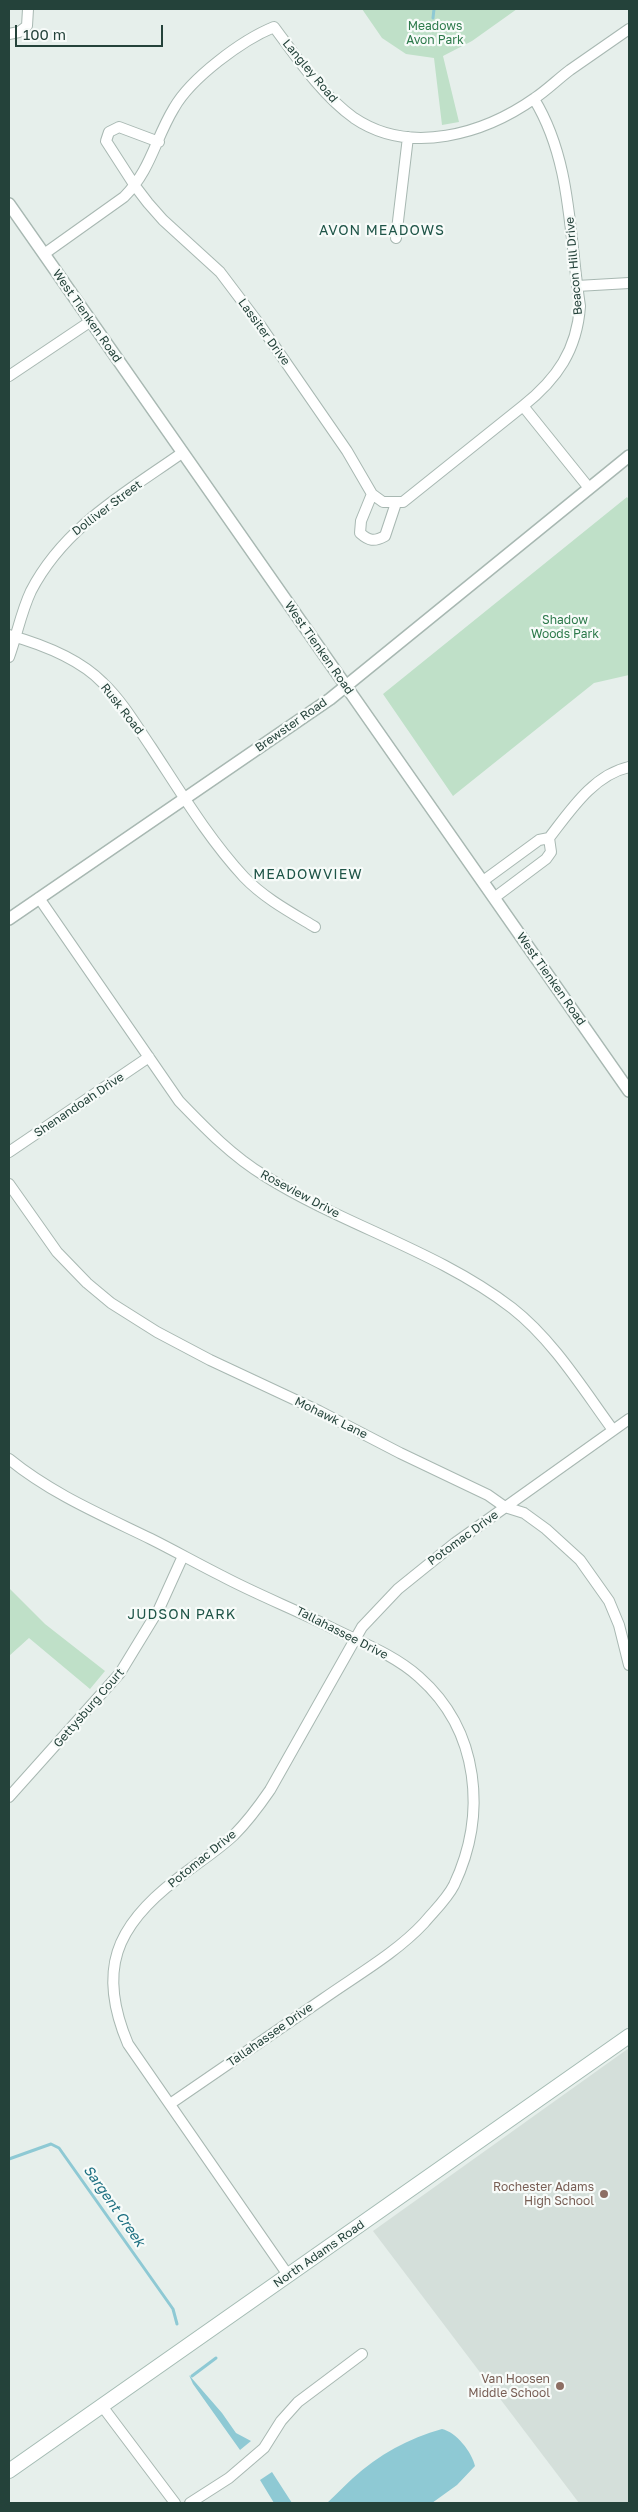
<!DOCTYPE html>
<style>
body{margin:0}
#map{position:relative;width:638px;height:2512px;overflow:hidden;background:#e6efeb;font-family:"Golos Text",sans-serif}
canvas{display:block}
.frame{position:absolute;inset:0;border:10px solid #24423a;pointer-events:none}
.scale{position:absolute;left:15px;top:25px;width:148px;height:22px;box-sizing:border-box;border:2px solid #24423a;border-top:0;padding-left:6px;font-size:15px;line-height:18px;white-space:nowrap;color:#24423a;-webkit-text-stroke:4px #f7fbf9;paint-order:stroke}
</style>
<div id="map">
<canvas width="638" height="2512"></canvas>
<div class="frame"></div>
<div class="scale">100 m</div>
</div>
<script>
const ctx = document.querySelector('canvas').getContext('2d');
ctx.lineJoin = 'round';
function fill(path, color) {
  ctx.fillStyle = color;
  ctx.fill(path, 'evenodd');
}
function trace(path, color, width, dash) {
  ctx.strokeStyle = color;
  ctx.lineWidth = width;
  ctx.lineCap = dash ? 'butt' : 'round';
  ctx.setLineDash(dash || []);
  ctx.stroke(path);
}
function label(font, color, halo, rows, align = 'center') {
  ctx.font = font + ' "Golos Text",sans-serif';
  ctx.lineWidth = 4.5;
  ctx.setLineDash([]);
  ctx.textBaseline = 'middle';
  ctx.strokeStyle = halo;
  ctx.fillStyle = color;
  for (const [text, x, y, turn = 0] of rows) {
    ctx.save();
    ctx.translate(x, y);
    ctx.rotate((+turn || 0) * Math.PI / 180);
    ctx.textAlign = isNaN(turn) ? turn : align;
    if (halo) ctx.strokeText(text, 0, 0);
    ctx.fillText(text, 0, 0);
    ctx.restore();
  }
}
const built = new Path2D(`
 M629 2048V2503H579L373 2231Z`);
const green = new Path2D(`
 M362 9H517L472 41 443 56 459 122 442 125 434 58 406 54 382 38Z
 M627 497 629 500V675L594 683 453 796 383 694Z
 M9 1588 45 1624 105 1671 90 1689 29 1638 9 1656Z`);
const water = new Path2D(`
 M189 2375 222 2413 236 2433 251 2441 240 2450 193 2384Z
 M442 2429C456 2432 472 2452 475 2466L457 2485 432 2503H327C336 2495 344 2486 353 2478 378 2455 409 2438 442 2429Z
 M272 2472 292 2503H274L260 2480Z`);
const stream = new Path2D(`
 M433 18 434 9
 M9 2159 51 2144 59 2148 173 2309 177 2324
 M192 2376 216 2358`);
const minor = new Path2D(`
 M9 34 19 32 27 26 28 9
 M534 99C572 161 569 236 580 306 577 350 557 379 523 406L589 488
 M159 142 119 127 109 132 106 141 135 186 148 203 163 220 220 272 260 325 347 451 372 494 383 502H403L523 406
 M396 238 408 137
 M44 254 124 197C151 170 155 139 174 108 191 78 242 40 274 27 297 58 322 95 354 118 410 156 484 134 535 98 547 90 558 79 570 70 590 56 610 42 629 29
 M577 286 629 283
 M9 376 91 321
 M372 494 361 521 360 533C369 541 374 542 385 536L396 503
 M9 635C41 644 79 658 103 683 122 701 136 725 151 747 180 791 208 838 244 877 264 898 290 912 315 927
 M9 657C17 635 21 612 31 591 64 527 125 493 182 453
 M549 838C570 811 593 775 629 767
 M483 881 539 840 549 838 551 852 546 859 494 898
 M39 898 179 1101C206 1129 232 1156 265 1176 343 1225 438 1251 512 1308 553 1340 583 1389 613 1430
 M9 1152 149 1057
 M9 1184 57 1252 87 1283 111 1303 157 1332 210 1360 319 1411 400 1453 488 1495 505 1507 524 1513 546 1529 580 1560 609 1601 619 1625 629 1665
 M9 1459C52 1494 102 1515 151 1539 175 1551 198 1564 222 1576 254 1593 289 1607 322 1623 354 1640 391 1652 419 1677 480 1731 487 1815 454 1885 447 1899 434 1911 424 1923 396 1953 357 1975 323 1999 272 2034 221 2069 170 2104
 M9 1797 120 1673 159 1609 183 1556
 M288 2275 128 2044C97 1971 115 1926 177 1879 196 1864 217 1851 234 1835 248 1821 259 1806 270 1790L362 1627 398 1589 455 1543 629 1419
 M102 2406 175 2503
 M190 2503 229 2478 264 2448 281 2421 298 2402 362 2354`);
const tertiary = new Path2D(`
 M9 204 629 1091
 M9 919 330 699 629 456`);
const secondary = new Path2D(`
 M9 2471 629 2036`);
const markers = [
 [604,2194,5,"#8d6e63"],
 [560,2386,5,"#8d6e63"]
];
const parkNames = [
 ["Meadows",435,26],
 ["Avon Park",435,40],
 ["Shadow",565,620],
 ["Woods Park",565,634]
];
const streetNames = [
 ["Langley Road",310,71,50],
 ["Beacon Hill Drive",574,266,-95],
 ["West Tienken Road",87,316,55],
 ["Lassiter Drive",264,332,54],
 ["Dolliver Street",107,508,-37],
 ["West Tienken Road",319,648,55],
 ["Rusk Road",122,709,52],
 ["Brewster Road",291,725,-35],
 ["West Tienken Road",551,979,55],
 ["Shenandoah Drive",79,1105,-34],
 ["Roseview Drive",300,1194,28],
 ["Mohawk Lane",331,1418,26],
 ["Potomac Drive",463,1538,-36],
 ["Tallahassee Drive",342,1633,27],
 ["Gettysburg Court",89,1708,-49],
 ["Potomac Drive",202,1859,-39],
 ["Tallahassee Drive",270,2035,-35],
 ["North Adams Road",319,2254,-35]
];
const educationNames = [
 ["Rochester Adams",594,2187],
 ["High School",594,2201],
 ["Van Hoosen",550,2379],
 ["Middle School",550,2393]
];
const neighbourhoodNames = [
 ["AVON MEADOWS",382,231],
 ["MEADOWVIEW",308,875],
 ["JUDSON PARK",182,1615]
];
const waterNames = [
 ["Sargent Creek",114,2206,55]
];
fill(built, '#d4dfda');
fill(green, '#bfe0c8');
fill(water, '#8ec9d4');
trace(stream, '#8ec9d4', 3);
trace(minor, '#a8b8b2', 12);
trace(tertiary, '#a8b8b2', 14);
trace(secondary, '#a4bbb3', 16);
trace(minor, '#fff', 10);
trace(tertiary, '#fff', 11);
trace(secondary, '#fff', 14);
for (const [x, y, r, color] of markers) {
  const dot = new Path2D();
  dot.arc(x, y, r, 0, 2 * Math.PI);
  ctx.fillStyle = color;
  ctx.fill(dot);
  trace(dot, '#f7fbf9', 2);
}
label('12px', '#2d7a4b', '#f7fbf9', parkNames);
label('12px', '#24423a', '#f7fbf9', streetNames);
label('12px', '#785e54', '#f7fbf9', educationNames, 'right');
ctx.letterSpacing = '1px';
label('14px', '#1f5548', '#f7fbf9', neighbourhoodNames);
ctx.letterSpacing = '0px';
label('italic 14px', '#1c6f80', '#f7fbf9', waterNames);
</script>
